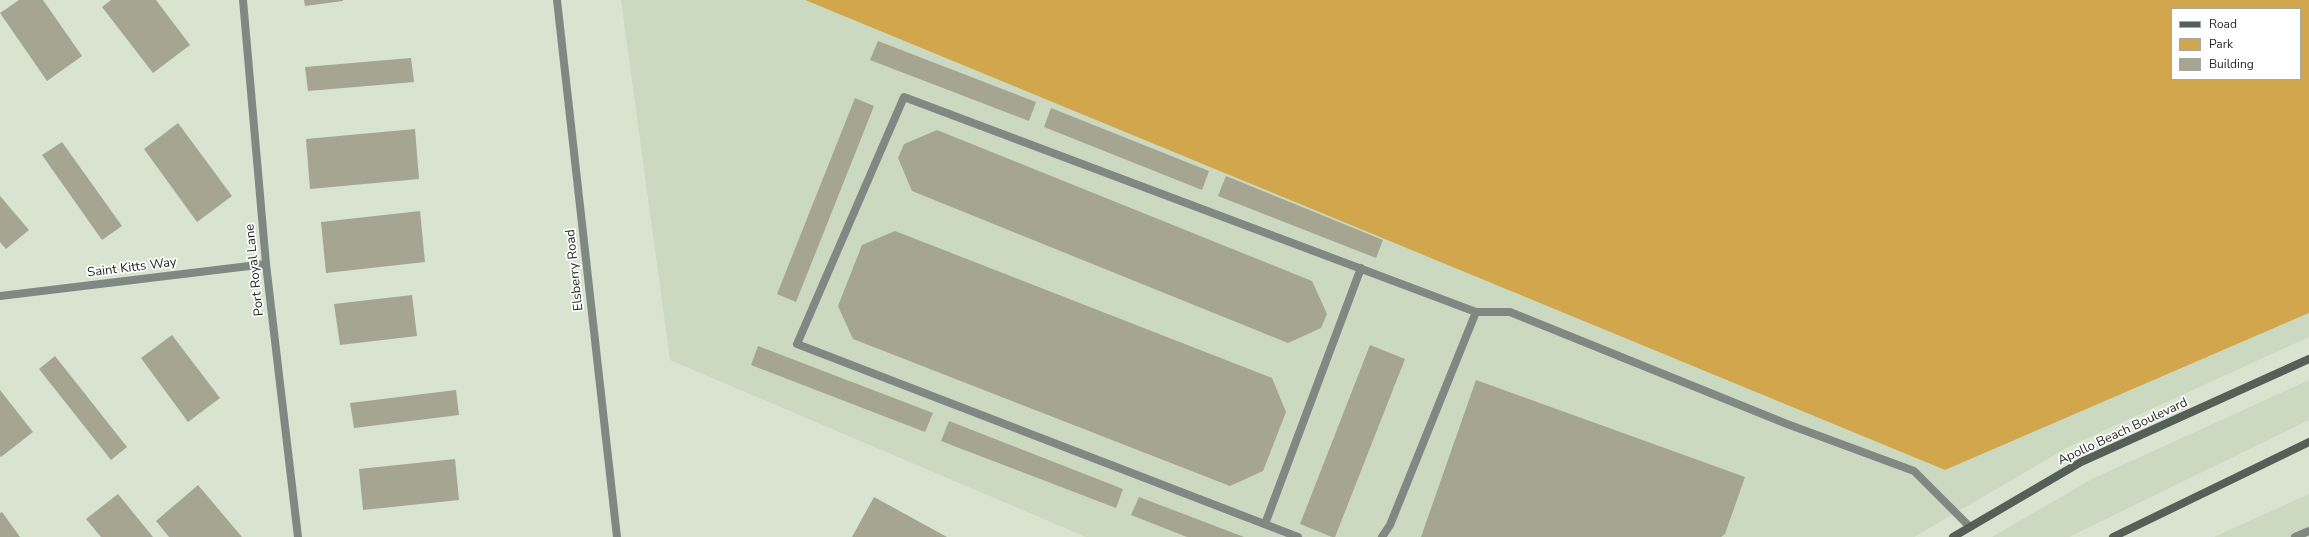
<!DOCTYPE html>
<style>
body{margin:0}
#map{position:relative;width:2309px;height:537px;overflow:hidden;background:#d9e4d0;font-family:"Nunito Sans",sans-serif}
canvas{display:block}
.legend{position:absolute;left:2171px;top:8px;width:130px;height:72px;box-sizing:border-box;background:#fff;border:1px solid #a5a7a4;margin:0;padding:5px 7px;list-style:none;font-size:12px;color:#1f231c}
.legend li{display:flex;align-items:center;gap:8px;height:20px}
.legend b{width:20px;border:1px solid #a5a7a4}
</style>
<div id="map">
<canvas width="2309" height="537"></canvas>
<ul class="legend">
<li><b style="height:5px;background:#545f57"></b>Road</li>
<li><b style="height:11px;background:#d1a64d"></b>Park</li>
<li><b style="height:11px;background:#a5a591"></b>Building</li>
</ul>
</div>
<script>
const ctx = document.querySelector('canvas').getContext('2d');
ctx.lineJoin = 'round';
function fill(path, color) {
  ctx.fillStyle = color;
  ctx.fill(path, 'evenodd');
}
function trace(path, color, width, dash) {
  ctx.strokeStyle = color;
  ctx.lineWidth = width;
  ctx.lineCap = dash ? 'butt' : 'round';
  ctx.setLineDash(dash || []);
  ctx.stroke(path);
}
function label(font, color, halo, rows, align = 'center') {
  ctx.font = font + ' "Nunito Sans",sans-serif';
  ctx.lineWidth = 3.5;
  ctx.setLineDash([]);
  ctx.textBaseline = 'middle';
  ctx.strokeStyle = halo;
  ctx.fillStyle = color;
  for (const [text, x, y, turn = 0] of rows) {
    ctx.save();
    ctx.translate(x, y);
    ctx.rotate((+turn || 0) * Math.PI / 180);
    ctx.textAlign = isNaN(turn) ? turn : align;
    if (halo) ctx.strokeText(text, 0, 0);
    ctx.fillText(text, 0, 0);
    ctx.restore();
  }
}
const built = new Path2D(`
 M621 0H805L1945 470 2309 313V337L2070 446 1914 537H1086L670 360Z
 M2309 380V420L2069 537H1992L2092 479Z
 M2309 494V537H2214Z`);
const green = new Path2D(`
 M805 0H2309V313L1945 470ZM2172 9H2300V79H2172Z`);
const building = new Path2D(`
 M19 0H43L82 56 47 81 0 13Z
 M111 0H156L190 45 153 73 102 7Z
 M304 0H343V1L305 6Z
 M878 41 1036 102 1029 121 870 60Z
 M411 58 414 82 308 91 305 67Z
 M855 98 874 106 796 302 777 294Z
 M1051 108 1209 171 1202 190 1044 127Z
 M178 123 232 196 197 222 144 149Z
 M415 129 419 179 310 189 306 139Z
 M937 130 1312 281 1327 314 1321 328 1288 343 912 191 898 158 904 144Z
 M62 142 122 226 102 240 42 155Z
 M1226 176 1383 240 1376 258 1218 196Z
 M0 196 29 230 6 249 0 242Z
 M420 211 425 262 326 273 321 222Z
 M895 231 1272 378 1286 412 1263 471 1230 486 853 339 838 306 862 245Z
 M412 295 417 336 340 345 334 304Z
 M172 335 220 398 188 422 141 358Z
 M1370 345 1405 359 1335 537H1332L1300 524Z
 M758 346 933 413 925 432 751 365Z
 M55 356 127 447 111 460 39 369Z
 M1476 380 1745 477 1725 534 1721 537H1421Z
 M0 390 33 432 1 457 0 456Z
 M456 390 459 415 354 428 350 403Z
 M949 421 1123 489 1116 508 941 441Z
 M455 459 459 500 363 510 359 469Z
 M198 485 242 537H169L156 521Z
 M118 494 153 537H101L86 519Z
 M874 497 947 537H852Z
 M1139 497 1244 537H1187L1131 515Z
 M2 512 20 537H0V513Z`);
const service = new Path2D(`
 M1265 524 1361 268
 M1298 537 797 344 904 97 1476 312H1510L1787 424 1914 471 1970 527
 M1382 537 1390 525 1476 312
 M2295 537 2309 531`);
const minor = new Path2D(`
 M243 0 266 264 298 537
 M557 0 617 537
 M0 296 266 264`);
const secondary = new Path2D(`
 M1953 537 2081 462 2309 359
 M2113 537 2309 442`);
const streetNames = [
 ["Saint Kitts Way",132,268,-7],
 ["Port Royal Lane",255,270,-96],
 ["Elsberry Road",575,270,-96],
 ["Apollo Beach Boulevard",2123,432,-25]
];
fill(built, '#cbd9c0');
fill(green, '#d1a64d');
fill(building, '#a5a591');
trace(service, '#808883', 8);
trace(minor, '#808883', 8);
trace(secondary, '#545f57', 8);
label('13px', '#1f231c', '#fff', streetNames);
</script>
